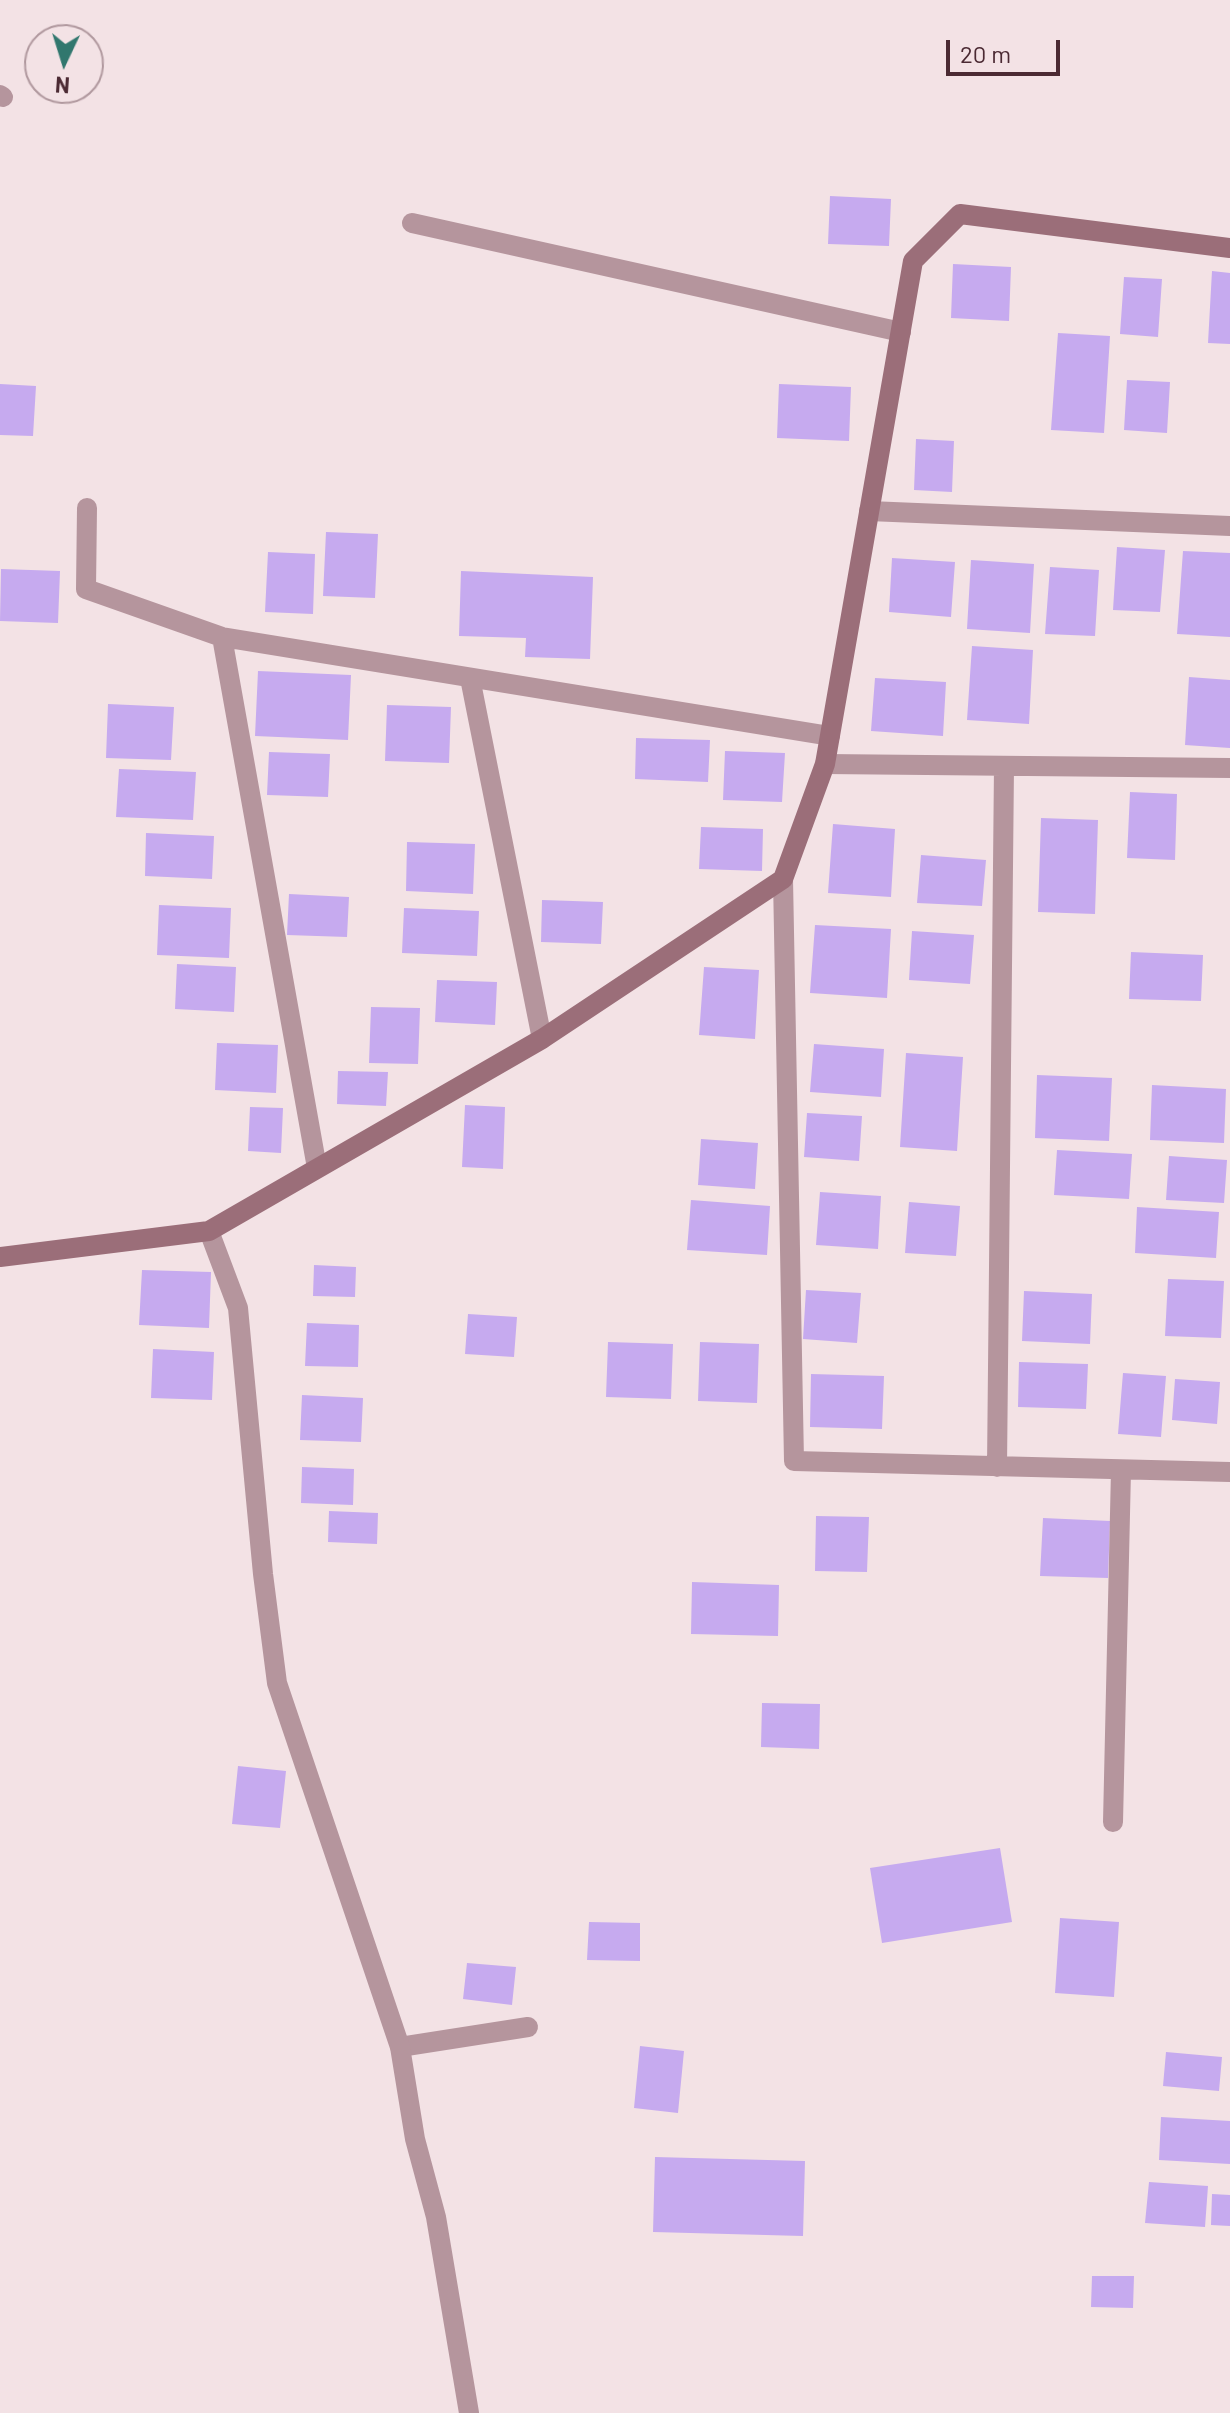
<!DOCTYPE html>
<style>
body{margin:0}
#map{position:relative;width:1230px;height:2413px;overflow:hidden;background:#f3e2e5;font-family:Barlow,sans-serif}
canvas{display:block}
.north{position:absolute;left:24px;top:24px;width:80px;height:80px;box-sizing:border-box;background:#f3e2e5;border:2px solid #b0989e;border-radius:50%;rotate:184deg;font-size:22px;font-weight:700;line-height:32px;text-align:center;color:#4b2a33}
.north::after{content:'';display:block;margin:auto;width:28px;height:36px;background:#31776e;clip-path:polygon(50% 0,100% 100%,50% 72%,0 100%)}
.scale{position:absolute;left:946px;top:40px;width:114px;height:36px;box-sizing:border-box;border:4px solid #4b2a33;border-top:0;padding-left:10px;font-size:24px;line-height:28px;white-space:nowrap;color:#4b2a33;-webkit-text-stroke:6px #f3e2e5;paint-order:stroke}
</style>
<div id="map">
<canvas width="1230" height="2413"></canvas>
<div class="north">N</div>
<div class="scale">20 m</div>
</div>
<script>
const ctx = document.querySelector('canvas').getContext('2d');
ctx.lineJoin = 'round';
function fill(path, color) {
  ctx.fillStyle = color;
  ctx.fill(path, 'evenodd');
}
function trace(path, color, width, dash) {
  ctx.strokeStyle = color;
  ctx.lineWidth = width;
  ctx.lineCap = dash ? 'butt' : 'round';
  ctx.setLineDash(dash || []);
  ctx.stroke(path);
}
const building = new Path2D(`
 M830 196 891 199 889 246 828 244Z
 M953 264 1011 267 1009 321 951 318Z
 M1212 271 1230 273V344L1208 343Z
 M1124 277 1162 279 1158 337 1120 334Z
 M1058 333 1110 336 1104 433 1051 430Z
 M1127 380 1170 382 1167 433 1124 430Z
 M0 384 36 386 33 436 0 435Z
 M779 384 851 387 849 441 777 438Z
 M916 439 954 441 952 492 914 490Z
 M326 532 378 534 375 598 323 596Z
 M1117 547 1165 550 1160 612 1113 610Z
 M1183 551 1230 553V637L1177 634Z
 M268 552 315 554 313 614 265 612Z
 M892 558 955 562 951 617 889 612Z
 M971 560 1034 564 1030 633 967 629Z
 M1050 567 1099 570 1095 636 1045 634Z
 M1 569 60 571 58 623 0 621Z
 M461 571 593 577 590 659 525 657 526 638 459 636Z
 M972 646 1033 650 1029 724 967 720Z
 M258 671 351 675 348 740 255 736Z
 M1189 677 1230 680V748L1185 745Z
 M875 678 946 682 943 736 871 731Z
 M108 704 174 707 171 760 106 758Z
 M387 705 451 707 449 763 385 761Z
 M636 738 710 740 708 782 635 779Z
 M725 751 785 753 782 802 723 800Z
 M269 752 330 754 328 797 267 795Z
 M119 769 196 772 193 820 116 817Z
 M1130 792 1177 794 1175 860 1127 858Z
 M1041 818 1098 820 1095 914 1038 912Z
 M833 824 895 829 891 897 828 893Z
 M701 827 763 829 762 871 699 869Z
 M146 833 214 836 212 879 145 876Z
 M407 842 475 844 473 894 406 891Z
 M921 855 986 860 982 906 917 903Z
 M289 894 349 897 347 937 287 935Z
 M542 900 603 902 601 944 541 942Z
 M159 905 231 908 229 958 157 955Z
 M404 908 479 911 477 956 402 953Z
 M815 925 891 929 887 998 810 993Z
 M912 931 974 935 970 984 909 980Z
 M1131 952 1203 955 1201 1001 1129 999Z
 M177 964 236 967 234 1012 175 1009Z
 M704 967 759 970 755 1039 699 1035Z
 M437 980 497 982 495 1025 435 1022Z
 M371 1007 420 1008 418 1064 369 1063Z
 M217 1043 278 1045 276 1093 215 1090Z
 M814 1044 884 1049 881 1097 810 1092Z
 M906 1053 963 1057 957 1151 900 1147Z
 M338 1071 388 1072 386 1106 337 1104Z
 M1037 1075 1112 1078 1109 1141 1035 1138Z
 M1152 1085 1226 1089 1224 1143 1150 1140Z
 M465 1105 505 1107 503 1169 462 1167Z
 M250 1107 283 1108 281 1153 248 1151Z
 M807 1113 862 1116 859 1161 804 1157Z
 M701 1139 758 1143 755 1189 698 1185Z
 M1057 1150 1132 1154 1129 1199 1054 1195Z
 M1169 1156 1227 1160 1224 1203 1166 1200Z
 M820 1192 881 1196 878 1249 816 1245Z
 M691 1200 770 1206 767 1255 687 1250Z
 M909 1202 960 1206 956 1256 905 1253Z
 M1137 1207 1219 1212 1216 1258 1135 1253Z
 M314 1265 356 1267 355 1297 313 1296Z
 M142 1270 211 1272 209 1328 139 1325Z
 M1168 1279 1224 1281 1221 1338 1165 1336Z
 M806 1290 861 1293 857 1343 803 1339Z
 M1024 1291 1092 1294 1090 1344 1022 1341Z
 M468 1314 517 1317 514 1357 465 1354Z
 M307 1323 359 1325 358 1367 305 1366Z
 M608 1342 673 1344 671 1399 606 1397Z
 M700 1342 759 1344 757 1403 698 1401Z
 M153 1349 214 1352 212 1400 151 1398Z
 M1019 1362 1088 1364 1086 1409 1018 1407Z
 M1123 1373 1166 1376 1161 1437 1118 1434Z
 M811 1374 884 1376 882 1429 810 1427Z
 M1175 1379 1220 1382 1217 1424 1172 1420Z
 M302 1395 363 1398 361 1442 300 1440Z
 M302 1467 354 1469 353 1505 301 1503Z
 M329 1511 378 1513 377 1544 328 1542Z
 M816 1516 869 1517 867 1572 815 1571Z
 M1043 1518 1110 1521 1108 1578 1040 1576Z
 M692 1582 779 1585 778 1636 691 1634Z
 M762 1703 820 1704 819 1749 761 1747Z
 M238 1766 286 1771 280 1828 232 1824Z
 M1000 1848 1012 1922 882 1943 870 1868Z
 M1060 1918 1119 1922 1114 1997 1055 1993Z
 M589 1922 640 1923V1961L587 1960Z
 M467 1963 516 1967 512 2005 463 1999Z
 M640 2046 684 2051 678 2113 634 2108Z
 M1166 2052 1222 2057 1219 2091 1163 2086Z
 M1161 2117 1230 2121V2164L1159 2160Z
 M655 2157 805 2161 803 2236 653 2232Z
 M1149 2182 1208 2186 1205 2227 1145 2223Z
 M1212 2194 1230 2195V2226L1211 2225Z
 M1092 2276H1134L1133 2308 1091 2307Z`);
const lane = new Path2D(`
 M400 2047 528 2027`);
const street = new Path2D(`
 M0 95 3 97
 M412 223 901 332
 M87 508 86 589 222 637 830 736
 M869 511 1230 526
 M222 637 317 1168
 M470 678 542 1039
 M825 764 1230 768
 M783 879 794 1461 1230 1472
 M209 1231 238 1308 263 1574 277 1683 400 2047 415 2139 436 2217 469 2413
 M997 1467 1004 766
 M1113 1822 1121 1470`);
const secondary = new Path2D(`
 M0 1257 209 1231 542 1039 783 879 825 764 913 261 960 214 1230 248`);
fill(building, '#c6aaef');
trace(lane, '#b5959d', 20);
trace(street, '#b5959d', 20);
trace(secondary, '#9b6e79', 20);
</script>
